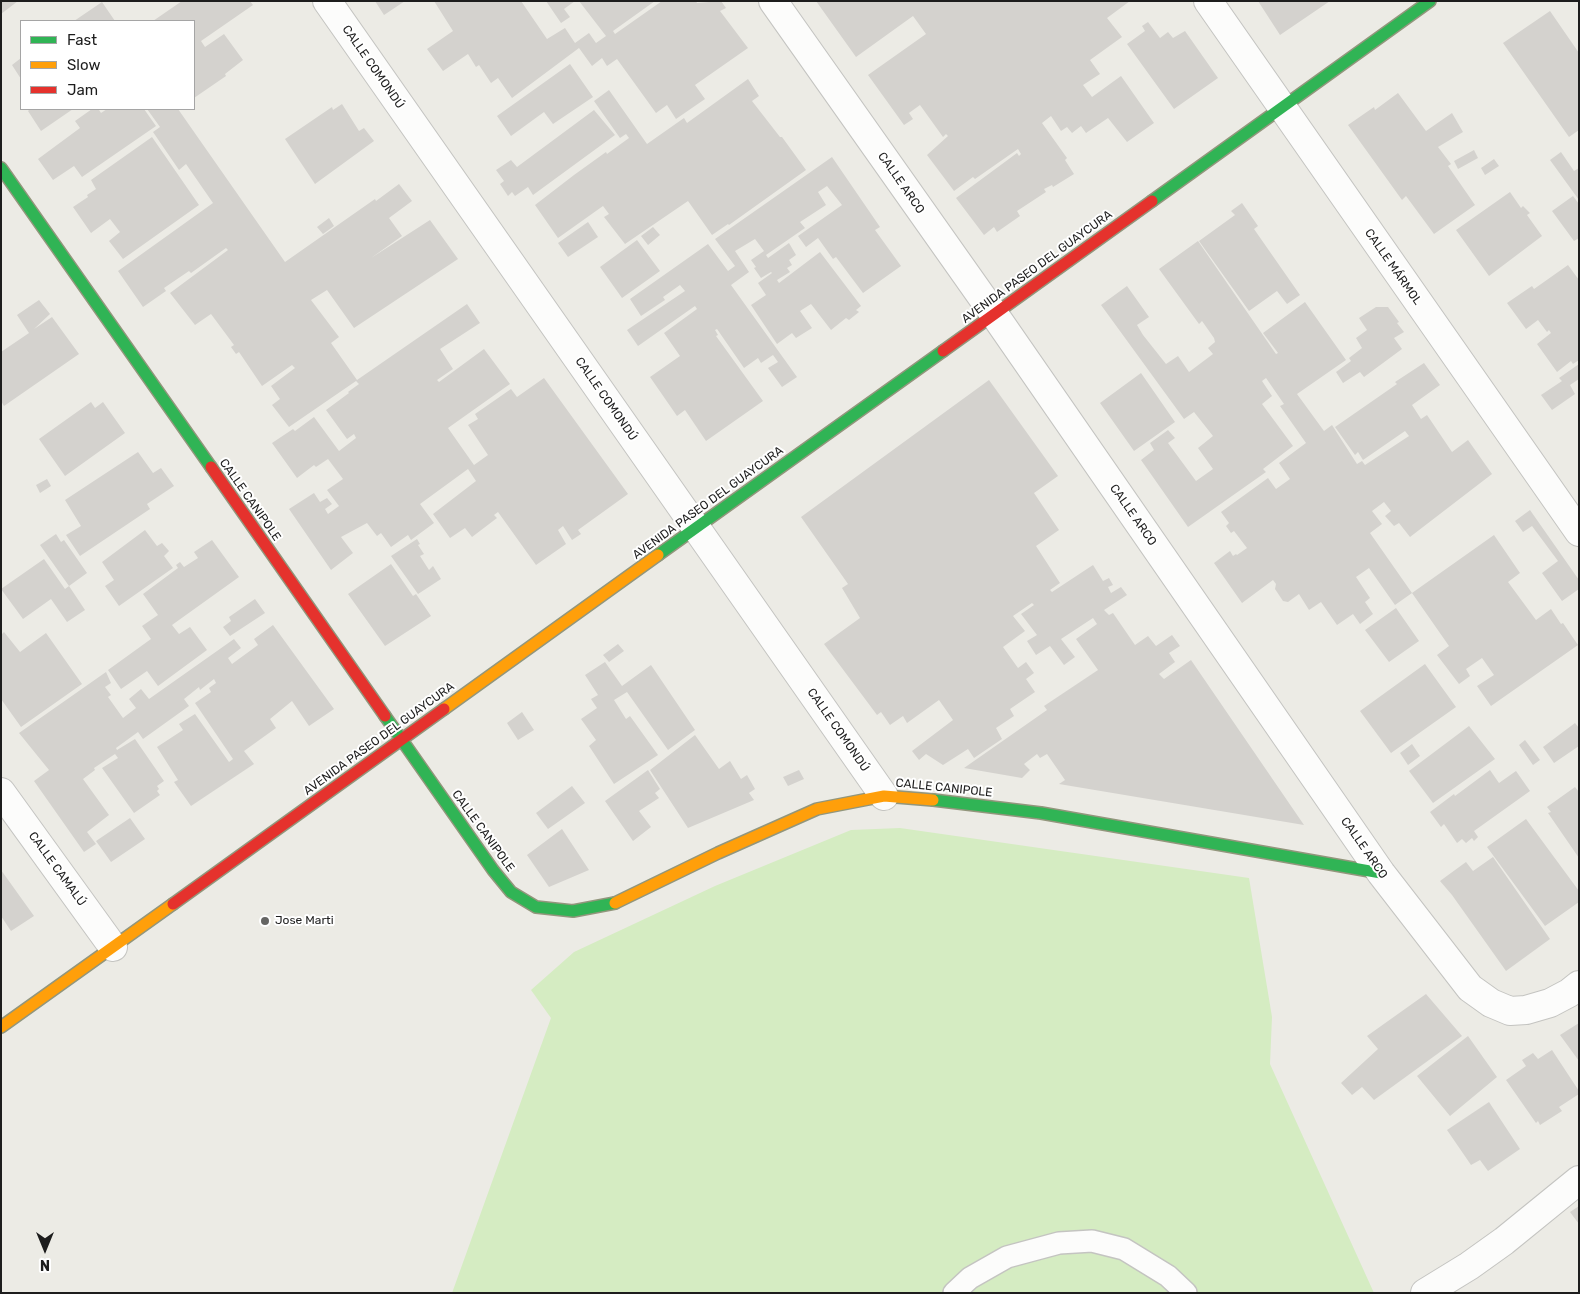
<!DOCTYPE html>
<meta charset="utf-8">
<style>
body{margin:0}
#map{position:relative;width:1580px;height:1294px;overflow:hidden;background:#ecebe5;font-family:Rubik,sans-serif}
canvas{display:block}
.frame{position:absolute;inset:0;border:2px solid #1d1d1d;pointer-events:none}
.legend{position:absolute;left:20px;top:20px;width:175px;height:90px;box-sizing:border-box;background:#fff;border:1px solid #a5a5a5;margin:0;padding:6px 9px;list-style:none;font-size:15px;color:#1d1d1d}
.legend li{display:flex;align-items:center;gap:10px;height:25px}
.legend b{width:25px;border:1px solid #a5a5a5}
.north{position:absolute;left:20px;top:1224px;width:50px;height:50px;-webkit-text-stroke:4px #fff;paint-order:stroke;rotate:180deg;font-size:14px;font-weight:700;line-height:20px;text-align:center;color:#1d1d1d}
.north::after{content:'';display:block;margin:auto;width:18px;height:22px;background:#1d1d1d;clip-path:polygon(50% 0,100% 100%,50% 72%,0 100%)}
</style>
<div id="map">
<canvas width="1580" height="1294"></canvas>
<div class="frame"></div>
<ul class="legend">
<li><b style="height:6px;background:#30b455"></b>Fast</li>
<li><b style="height:6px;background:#ff9f0a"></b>Slow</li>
<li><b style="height:6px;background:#e5322d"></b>Jam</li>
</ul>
<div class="north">N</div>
</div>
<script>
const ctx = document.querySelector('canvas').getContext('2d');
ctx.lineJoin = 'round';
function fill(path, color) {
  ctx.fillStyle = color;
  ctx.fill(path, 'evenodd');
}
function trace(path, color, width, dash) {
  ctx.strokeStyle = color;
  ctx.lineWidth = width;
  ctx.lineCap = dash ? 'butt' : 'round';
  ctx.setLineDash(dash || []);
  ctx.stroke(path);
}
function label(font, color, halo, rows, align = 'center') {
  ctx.font = font + ' Rubik,sans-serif';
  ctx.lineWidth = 4;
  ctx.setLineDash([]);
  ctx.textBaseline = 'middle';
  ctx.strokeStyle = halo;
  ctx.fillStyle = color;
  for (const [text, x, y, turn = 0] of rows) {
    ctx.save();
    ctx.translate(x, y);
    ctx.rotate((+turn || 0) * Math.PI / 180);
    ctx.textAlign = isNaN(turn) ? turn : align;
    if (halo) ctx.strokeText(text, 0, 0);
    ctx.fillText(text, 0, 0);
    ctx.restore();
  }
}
const grass = new Path2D(`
 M900 828 1249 878 1272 1017 1270 1064 1374 1293H452L551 1018 531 990 574 952 715 886 851 830Z`);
const building = new Path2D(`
 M1 1H18L1 14Z
 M182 1H250L253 5 201 41 205 47 224 34 243 60 225 74 226 76 194 98V21H153Z
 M375 1H405L384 15Z
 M434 1H521L547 39 565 28 575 43 589 33 596 43 606 36 579 1H655L613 31 615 34 662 1H696L697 3 721 1 726 8 720 11 748 48 695 85 705 99 676 119 667 105 656 113 617 59 607 66 602 58 592 66 579 48 512 98 498 78 491 83 479 65 476 67 468 54 443 71 427 49 453 31Z
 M546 1H575L564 9 570 17 561 23Z
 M816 1H1130L1107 18 1122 37 1090 60 1100 74 1083 85 1092 97 1121 76 1154 123 1127 142 1108 118 1086 133 1081 126 1072 133 1067 127 1061 131 1051 116 1042 123 1067 158 1065 160 1074 174 1053 187 1052 185 1044 189 1046 192 1017 211 1020 216 997 232 994 227 984 235 956 198 1017 153 1019 156 1021 154 1018 149 975 179 973 177 954 191 927 155 948 136 946 134 943 137 920 105 909 113 913 119 904 125 868 75 926 34 913 16 856 57Z
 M1258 1H1330L1280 35Z
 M102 2 115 21H74L77 19Z
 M1550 11 1579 53V130L1569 137 1503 43Z
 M1148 22 1160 38 1168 32 1173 38 1185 31 1218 78 1174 109 1127 44 1145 31 1142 26Z
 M21 58V79L12 65Z
 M570 64 593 97 553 124 544 112 511 136 497 116Z
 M748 79 759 96 752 101 780 137H782L806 170 729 225 728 224 712 235 688 201 625 244 604 217 609 214 603 206 558 238 535 205 574 175 606 152 607 154 629 138 626 134 620 138 594 101 609 90 647 144 684 118 687 123Z
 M1398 93 1426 131 1452 113 1463 132 1438 147 1451 164 1448 166 1475 205 1434 234 1406 196 1402 200 1348 125 1374 107 1375 110Z
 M342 104 359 131 364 128 374 141 315 184 285 139 332 107 333 110Z
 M30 109H73L41 131 28 111Z
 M92 109H101L99 110 101 113 107 109H144L156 126 82 177 74 166 53 180 38 159 80 128 75 121Z
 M147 109H178L285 262 375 199 376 201 399 184 412 201 389 218 402 236 371 258 430 220 458 259 354 328 327 290 311 300 339 337 331 343 357 380 467 304 480 323 440 349 453 369 437 380 439 382 484 349 510 384 448 428 474 465 488 455 468 425 478 419 475 414 511 389 517 397 544 378 628 494 578 530 581 534 572 540 563 526 558 530 566 544 536 565 498 512 494 515 497 518 472 537 465 528 450 538 433 514 476 481 468 469 420 504 434 523 411 540 408 535 391 547 381 533 377 536 367 523 341 537 353 553 331 570 289 509 314 493 320 502 327 498 332 504 325 509 328 514 339 506 327 490 343 479 328 459 316 467 314 465 297 478 272 443 293 429 295 431 314 417 339 451 356 438 354 434 347 439 326 410 349 393 348 392 359 384 356 381 289 427 272 405 280 399 271 386 295 368 292 365 262 386 239 352 236 354 231 347 234 345 211 314 195 325 170 293 228 250 226 248 191 273 189 271 164 288 166 291 143 307 118 271 213 203 186 164 179 170 153 132 160 127Z
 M594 110 615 135 533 195 528 187 515 196 512 192 508 196 500 184 504 181 496 170 511 160 517 167Z
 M152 137 199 205 123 259 109 241 120 232 110 219 91 233 73 207 88 197 87 195 96 189 91 180Z
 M1474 150 1478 158 1458 169 1454 161Z
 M1561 152 1574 171 1579 168V200L1550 160Z
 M832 157 880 227 875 230 901 266 863 293 836 257 833 259 818 238 806 247 798 236 842 205 827 186 818 192 826 205 800 222 805 228 766 255 768 258 789 243 796 255 789 260 792 265 787 268 790 272 777 280 779 283 820 252 861 306 856 310 859 312 849 320 846 318 831 330 811 304 800 311 812 328 796 338 792 333 777 344 751 305 766 295 758 283 772 273 771 272 761 278 754 268 756 267 751 260 764 251 755 239 735 251 749 272 731 285 797 377 782 387 768 368 778 362 773 355 761 363 758 358 744 368 717 329 715 330 718 335 716 336 763 401 706 441 685 410 677 416 650 377 680 356 664 333 697 309 695 306 638 346 627 330 685 291 680 285 663 297 665 300 641 316 630 299 708 244 728 271 735 266 715 239Z
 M1494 159 1499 166 1485 175 1481 168Z
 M1510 192 1521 208 1523 206 1530 213 1527 215 1542 236 1489 276 1456 230Z
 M1573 196 1579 204V238L1574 241 1552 211Z
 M1242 203 1258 226 1254 229 1300 295 1287 304 1277 291 1249 311 1199 241 1235 215 1231 211Z
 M329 218 334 226 323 234 317 227Z
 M588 222 598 237 568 257 558 243Z
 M653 227 660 235 648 245 641 236Z
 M637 240 660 271 622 298 600 267Z
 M1198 241 1276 354 1278 353 1263 333 1305 302 1346 360 1297 394 1324 431 1332 425 1357 464 1362 461 1365 465 1409 436 1405 431 1363 460 1358 452 1355 455 1335 427 1397 384 1395 382 1424 363 1440 385 1412 405 1421 419 1427 415 1452 452 1468 440 1492 474 1410 537 1399 523 1394 526 1385 516 1391 511 1384 502 1372 511 1382 524 1370 533 1412 593 1395 605 1369 568 1356 577 1370 598 1365 602 1373 614 1360 624 1353 614 1337 625 1321 602 1309 610 1299 594 1288 602 1283 601 1275 589 1276 584 1273 580 1242 603 1214 563 1230 551 1233 556 1236 554 1237 555 1247 548 1234 531 1231 533 1226 526 1229 523 1221 512 1268 478 1276 489 1290 479 1279 463 1306 443 1280 406 1284 404 1266 378 1262 381 1272 396 1262 404 1293 446 1263 469 1266 472 1188 527 1141 460 1154 450 1150 443 1168 430 1175 438 1168 443 1196 481 1213 469 1198 448 1213 436 1194 412 1184 419 1101 305 1127 286 1149 317 1137 325 1143 335 1166 364 1178 356 1189 372 1213 354 1208 348 1215 342 1214 338 1202 321 1199 324 1159 269Z
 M1568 265 1579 280V360L1573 364 1571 361 1557 372 1537 344 1551 333 1549 330 1547 332 1538 320 1526 329 1507 303 1532 286 1534 289Z
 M39 300 50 314 34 329 52 317 79 354 4 406 1 401V352L29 333 17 315Z
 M1376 307H1388L1399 322 1397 323 1404 332 1394 338 1402 349 1364 377 1360 372 1343 383 1336 372 1351 361 1349 358 1362 348 1356 338 1367 330 1359 318Z
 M1579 364V379L1570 385 1575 394 1552 410 1541 395 1562 381 1559 378Z
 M1141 373 1175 422 1134 451 1100 403Z
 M989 380 1058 476 1034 493 1059 530 1036 546 1060 583 1050 590 1052 592 1093 565 1103 581 1109 578 1113 585 1108 587 1111 593 1121 587 1127 595 1104 610 1109 615 1113 613 1135 645 1148 636 1156 646 1172 635 1180 646 1169 653 1175 662 1159 674 1164 679 1191 660 1304 825 1059 784 1065 780 1047 754 1040 758 1037 754 1024 764 1030 770 1022 778 964 768 1047 710 1044 706 1098 670 1076 639 1097 624 1093 618 1061 639 1075 657 1064 665 1050 646 1036 655 1027 641 1037 635 1021 614 1034 605 1032 603 1013 616 1025 631 1003 647 1018 668 1026 662 1034 673 1026 679 1035 692 1010 709 1014 716 996 728 1002 739 974 758 968 749 943 765 926 754 919 760 912 751 953 720 939 700 907 723 903 716 890 725 881 712 877 715 824 644 860 618 842 588 848 584 801 517Z
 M91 402 95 408 103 402 125 433 65 476 39 439Z
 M138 452 153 473 161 468 174 486 147 504 150 509 80 556 66 535 81 526 65 500Z
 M47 479 51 486 40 493 36 485Z
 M1530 510 1579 580V589L1562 601 1542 573 1558 561 1532 526 1523 532 1515 521Z
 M145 530 157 546 162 543 169 551 164 556 173 568 119 606 105 586 114 580 102 562Z
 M56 534 61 542 64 540 87 573 69 586 85 610 67 622 51 599 23 619 1 589 44 559 65 589 69 586 40 545Z
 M1494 535 1520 573 1508 582 1536 620 1551 609 1561 624 1563 623 1578 645 1491 706 1477 686 1494 675 1482 658 1466 669 1470 676 1459 684 1437 655 1449 646 1412 593Z
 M417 539 420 544 418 545 424 554 420 556 429 570 433 566 441 579 418 594 391 556Z
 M212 540 239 577 172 625 179 634 190 627 207 650 158 686 147 671 121 689 108 670 151 639 142 626 158 615 143 594 178 568 176 565 180 562 184 567 198 558 194 552Z
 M391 564 413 596 416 594 431 616 385 646 348 594Z
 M255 599 265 613 230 636 223 627 231 621 229 617Z
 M1396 608 1419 641 1389 662 1365 630Z
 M273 625 334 709 309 726 292 701 270 719 276 728 244 751 254 764 191 806 174 782 178 780 157 747 183 730 179 724 195 714 229 762 233 759 195 703 211 692 209 688 216 683 214 679 200 690 199 687 184 699 189 706 143 739 138 732 116 748 117 750 135 739 164 781 157 786 159 789 157 791 160 795 134 813 102 768 118 758 115 754 94 768 95 770 83 779 109 815 87 832 96 844 84 852 34 781 49 770 19 733 106 672 111 683 105 687 111 695 108 697 123 718 136 708 129 699 141 689 149 699 234 639 241 648 228 658 232 664 258 645 254 639Z
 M4 632 20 652 46 633 82 684 21 727 1 699V635Z
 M618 644 624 651 609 662 603 655Z
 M605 662 622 686 651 665 695 730 668 750 627 692 614 700 626 719 630 716 658 755 614 784 589 746 596 740 581 719 597 708 591 699 598 695 585 675Z
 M1425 664 1456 707 1391 753 1360 711Z
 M522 712 534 730 518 740 507 723Z
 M1575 723 1579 728V746L1554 763 1543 747Z
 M1469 726 1495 759 1433 803 1409 771Z
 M695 735 719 769 730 761 741 779 747 775 755 789 749 793 754 800 688 828 650 770Z
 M1525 740 1540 760 1533 765 1519 745Z
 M1412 744 1420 756 1408 765 1400 753Z
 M648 770 660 789 655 793 659 798 639 811 651 827 633 841 605 801Z
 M799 770 804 779 788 786 783 777Z
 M1490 770 1499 783 1516 771 1530 791 1474 831 1478 837 1474 841 1472 838 1466 843 1462 839 1457 843 1444 824 1441 827 1430 812 1454 794 1455 796Z
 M572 786 585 803 548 829 536 813Z
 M1575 787 1579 792V858L1548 813 1551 812 1547 807Z
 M130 818 145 839 111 862 96 841Z
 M1526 819 1579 891V902L1545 926 1487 847Z
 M562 829 589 870 549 887 527 855Z
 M1493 857 1550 939 1506 971 1452 895 1440 881 1466 862 1473 871Z
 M1 870 34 916 11 931 1 916Z
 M1426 994 1462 1036 1374 1100 1362 1087 1352 1095 1341 1083 1378 1049 1367 1036Z
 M1579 1023V1061L1560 1035Z
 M1468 1036 1497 1077 1450 1116 1417 1076Z
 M1552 1050 1579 1091V1094L1559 1107 1562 1111 1540 1125 1538 1121 1536 1123 1506 1080 1526 1066 1522 1060 1533 1053 1538 1059Z
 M1489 1102 1520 1149 1488 1171 1480 1160 1471 1165 1447 1130Z
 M1579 1206V1224L1570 1212Z`);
const lane = new Path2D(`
 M954 1293 970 1278 1007 1257 1059 1243 1092 1241 1124 1249 1168 1276 1186 1293`);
const street = new Path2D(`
 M327 1 884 796
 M773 1 994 314 1381 873 1470 988 1491 1003 1510 1011 1526 1010 1550 1003 1569 993 1579 985
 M1208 1 1579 532
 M1 792 113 947
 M1425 1293 1469 1266 1504 1241 1579 1180`);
const fast = new Path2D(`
 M1 168 211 467
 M1152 201 1430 1
 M658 555 943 351
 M385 716 493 870 511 892 536 907 573 911 615 903
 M933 800 1041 813 1381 873`);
const slow = new Path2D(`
 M444 709 658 555
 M615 903 718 853 817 809 884 796 933 800
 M1 1027 173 904`);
const jam = new Path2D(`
 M943 351 1152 201
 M211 467 385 716
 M173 904 444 709`);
const markers = [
 [265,921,5,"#656563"]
];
const streetNames = [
 ["CALLE COMONDÚ",373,67,55],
 ["CALLE ARCO",901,183,55],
 ["AVENIDA PASEO DEL GUAYCURA",1037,267,-36],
 ["CALLE MÁRMOL",1393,267,55],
 ["CALLE COMONDÚ",606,399,55],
 ["CALLE CANIPOLE",250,500,55],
 ["AVENIDA PASEO DEL GUAYCURA",708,503,-36],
 ["CALLE ARCO",1133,515,55],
 ["CALLE COMONDÚ",838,730,55],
 ["AVENIDA PASEO DEL GUAYCURA",379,739,-36],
 ["CALLE CANIPOLE",944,788,6],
 ["CALLE CANIPOLE",483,831,54],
 ["CALLE ARCO",1364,848,55],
 ["CALLE CAMALÚ",57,869,54]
];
const poiNames = [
 ["Jose Marti",275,921]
];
fill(grass, '#d5ecc2');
fill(building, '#d4d2ce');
trace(lane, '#c4c4c1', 24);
trace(street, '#c4c4c1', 30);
trace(fast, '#92967c', 14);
trace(slow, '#92967c', 14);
trace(jam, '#92967c', 14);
trace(lane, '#fcfcfb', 21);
trace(street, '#fcfcfb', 28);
trace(fast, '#30b455', 11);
trace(slow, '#ff9f0a', 11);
trace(jam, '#e5322d', 11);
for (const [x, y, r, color] of markers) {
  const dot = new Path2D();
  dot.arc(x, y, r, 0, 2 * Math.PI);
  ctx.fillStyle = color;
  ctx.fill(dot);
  trace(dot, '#fff', 2);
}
label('12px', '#1d1d1d', '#fff', streetNames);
label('12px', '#1d1d1d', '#fff', poiNames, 'left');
</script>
